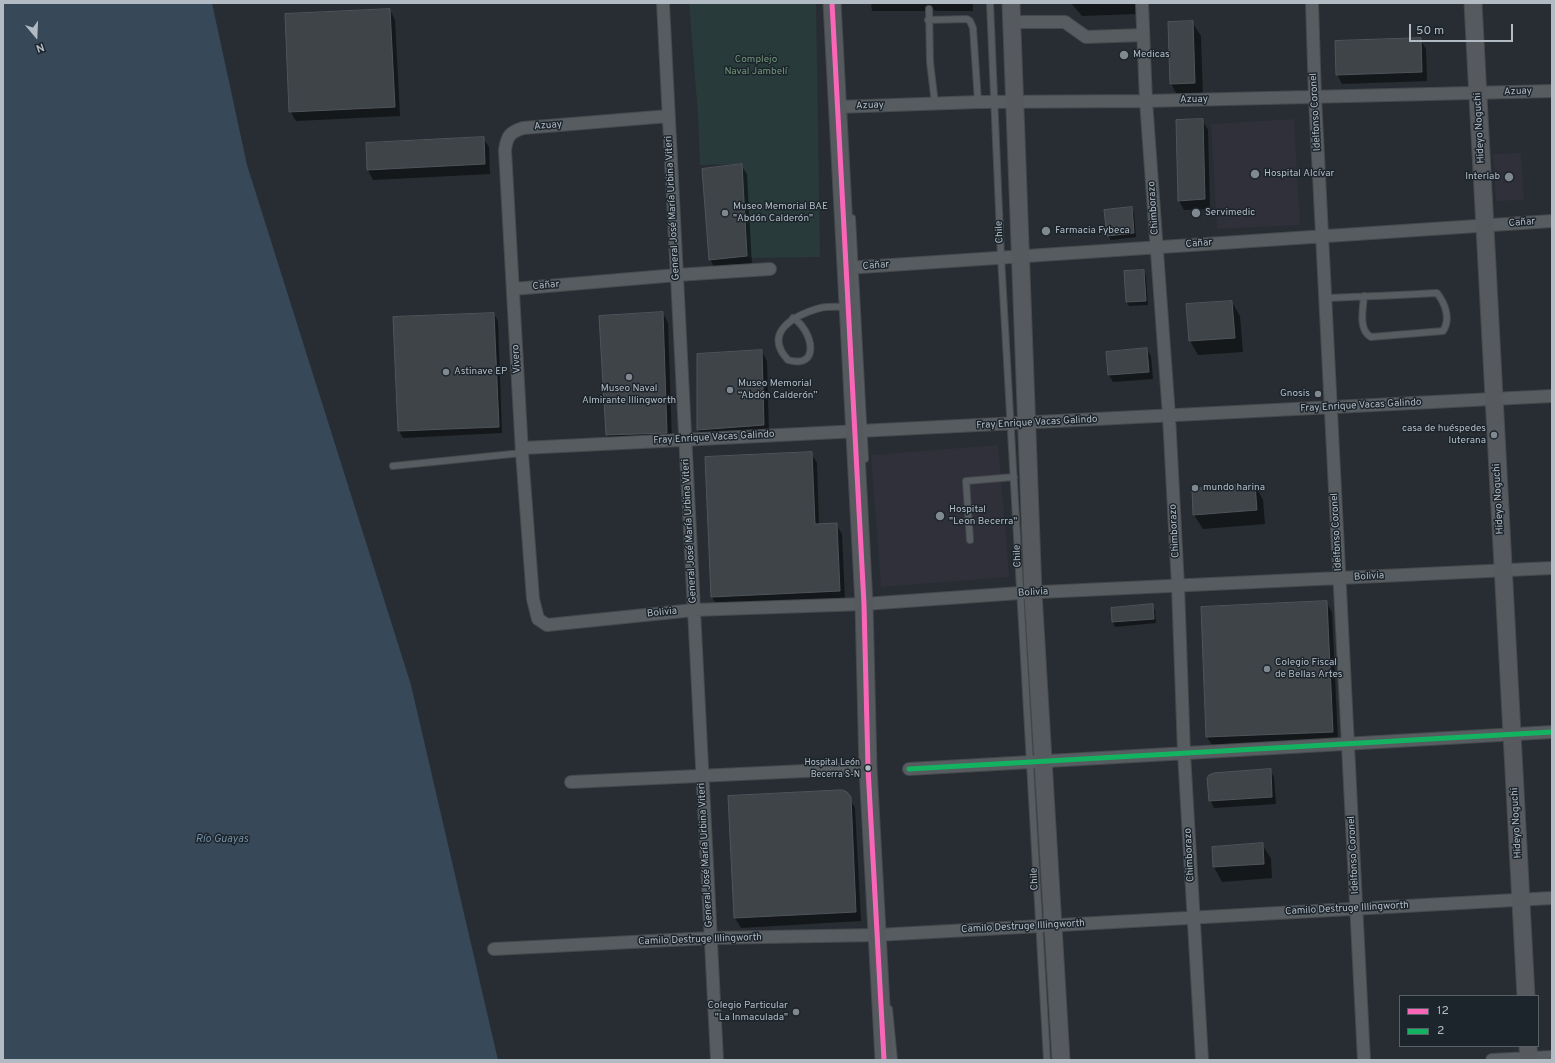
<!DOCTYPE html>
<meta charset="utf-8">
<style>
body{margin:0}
#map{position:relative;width:1555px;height:1063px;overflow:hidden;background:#272d32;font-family:Overpass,sans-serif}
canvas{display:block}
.frame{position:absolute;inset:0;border:4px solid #b2bac3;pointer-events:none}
.legend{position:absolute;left:1399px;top:995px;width:140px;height:52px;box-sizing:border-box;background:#1c242c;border:1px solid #586068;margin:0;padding:5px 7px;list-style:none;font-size:12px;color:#b2bac3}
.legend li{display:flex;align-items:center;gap:8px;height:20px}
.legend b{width:20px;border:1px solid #586068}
.north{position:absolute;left:16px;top:16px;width:40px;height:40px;-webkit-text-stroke:3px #1c242c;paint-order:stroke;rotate:161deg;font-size:11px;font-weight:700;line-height:16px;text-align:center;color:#b2bac3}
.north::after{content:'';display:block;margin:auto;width:14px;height:18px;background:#b2bac3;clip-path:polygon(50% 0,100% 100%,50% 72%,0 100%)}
.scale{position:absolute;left:1409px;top:24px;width:104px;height:18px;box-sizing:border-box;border:2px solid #b2bac3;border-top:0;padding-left:5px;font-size:12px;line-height:14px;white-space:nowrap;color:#b2bac3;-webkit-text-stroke:3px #1c242c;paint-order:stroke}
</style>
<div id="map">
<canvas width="1555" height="1063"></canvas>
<div class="frame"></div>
<ul class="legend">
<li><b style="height:5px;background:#fa66b7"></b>12</li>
<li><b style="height:5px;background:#13b361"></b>2</li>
</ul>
<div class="north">N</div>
<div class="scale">50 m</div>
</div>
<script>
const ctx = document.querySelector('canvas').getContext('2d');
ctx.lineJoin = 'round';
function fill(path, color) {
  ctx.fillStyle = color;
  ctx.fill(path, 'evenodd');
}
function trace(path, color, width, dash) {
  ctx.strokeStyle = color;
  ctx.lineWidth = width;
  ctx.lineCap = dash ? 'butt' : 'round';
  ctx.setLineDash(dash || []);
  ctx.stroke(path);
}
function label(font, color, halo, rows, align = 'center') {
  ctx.font = font + ' Overpass,sans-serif';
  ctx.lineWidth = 3;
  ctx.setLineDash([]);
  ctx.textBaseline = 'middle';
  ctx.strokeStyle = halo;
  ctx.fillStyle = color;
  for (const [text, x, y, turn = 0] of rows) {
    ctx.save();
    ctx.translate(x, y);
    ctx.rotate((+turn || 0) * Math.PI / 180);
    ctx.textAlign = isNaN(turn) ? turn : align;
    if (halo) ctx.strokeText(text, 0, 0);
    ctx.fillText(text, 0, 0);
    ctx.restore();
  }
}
const medical = new Path2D(`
 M1294 119 1300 225 1217 229 1211 124Z
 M1521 153 1524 200 1496 201 1493 154Z
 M998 445 1009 577 881 587 871 455Z`);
const green = new Path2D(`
 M689 3H816L820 257 747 258 742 164 700 165 698 115Z`);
const water = new Path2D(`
 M3 3H212L247 165 411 685 498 1060H3Z`);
const shadow = new Path2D(`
 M871 3H973V11H935L931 6 927 7 925 11H872Z
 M1071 3H1136L1137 14 1082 16Z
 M390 10 395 20 400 116 296 121 290 111Z
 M1192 22 1201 36 1203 97 1179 98 1171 84Z
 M1420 39 1426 49 1427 81 1342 84 1337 74Z
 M1202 120 1208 130 1210 209 1184 210 1179 201Z
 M483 138 489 147 490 174 373 180 368 170 367 143Z
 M741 165 747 174 752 266 715 269 710 259Z
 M1131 208 1134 213 1136 237 1111 240 1108 235Z
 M1144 271 1146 275 1148 305 1129 306 1127 302Z
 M1232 302 1240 316 1243 352 1198 355 1190 341Z
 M663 313 668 323 672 442 612 444 607 435Z
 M494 314 498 321 502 433 403 438 399 431Z
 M1147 349 1151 356 1153 379 1113 382 1109 375Z
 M762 352 767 361 769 434 704 439 698 430Z
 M811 453 817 463 819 525 836 524 842 534 845 600 718 607 712 597 706 458Z
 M1255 485 1263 500 1265 524 1203 529 1194 515Z
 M1326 602 1332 612 1338 741 1213 747 1207 737Z
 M1152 605 1155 610 1156 623 1115 627 1113 622 1112 609Z
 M1270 770 1274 777 1276 804 1214 808 1210 800Z
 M846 792 855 808 861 921 741 928 735 918 729 797Z
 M1262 844 1271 859 1272 878 1222 882 1214 867 1213 848Z`);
const building = new Path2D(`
 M390 9 395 107 289 112 285 14Z
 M1193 21 1195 83 1170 84 1168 22Z
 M1421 38 1422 72 1336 75 1335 41Z
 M1203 119 1205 199 1178 201 1176 120Z
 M484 137 485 164 367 170 366 143Z
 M742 164 747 256 709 260 702 169Z
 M1132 207 1134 233 1107 236 1104 210Z
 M1144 270 1146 301 1126 302 1124 271Z
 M1232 301 1235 338 1189 341 1186 304Z
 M663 312 667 433 606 435 599 316Z
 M494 313 499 427 398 431 393 317Z
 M1147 348 1149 372 1108 375 1106 352Z
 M762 350 764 425 697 430V354Z
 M812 452 815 524 837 523 840 591 711 597 705 457Z
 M1255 484 1257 510 1193 515 1192 489Z
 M1327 601 1333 732 1206 737 1201 607Z
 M1153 604 1154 619 1112 622 1111 608Z
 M1271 769 1272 797 1209 801 1207 778 1209 775 1214 773Z
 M842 790 847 792 851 797 856 912 734 918 728 796Z
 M1263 843 1264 864 1213 867 1212 847Z`);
const lane = new Path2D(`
 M990 3 1001 257 1047 1060
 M929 9 930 62 935 104
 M928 20 967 19 970 21 973 28 978 102
 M852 218 865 459
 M1325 298C1362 297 1399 295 1437 293 1445 303 1451 319 1443 331L1371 337C1358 330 1363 309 1364 296
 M793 318C813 330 821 370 788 360 762 332 795 315 820 308 828 306 839 307 848 307
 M393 466 522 453
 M970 540 966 481 1014 477
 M889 1009 894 1060`);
const street = new Path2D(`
 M663 3 717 1060
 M1142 3 1146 101 1169 416 1178 586 1184 753 1202 1060
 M1312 3 1315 97 1364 1060
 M1012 22H1065L1086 37 1143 35
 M837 107 978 102 1146 101 1552 91
 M669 116 523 128C510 132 507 136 505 150L522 453 533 599 538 619 547 625 694 610 864 604 1020 593 1552 568
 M846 268 1552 221
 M513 289 677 275 770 269
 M523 448 1552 396
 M909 769 1552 732
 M571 782 868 768
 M494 949 711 938 877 935 1552 898
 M1492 1060 1552 1057`);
const secondary = new Path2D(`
 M832 3 864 604 868 768 884 1060
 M1011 3 1033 593 1061 1060
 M1473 3 1526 996
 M1528 1046 1529 1060`);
const bus1 = new Path2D(`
 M832 3 864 604 868 768 884 1060`);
const bus2 = new Path2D(`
 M909 769 1552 732`);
const markers = [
 [1124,55,5,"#818990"],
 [1255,174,5,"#818990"],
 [1509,177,5,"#818990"],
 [725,213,4,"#818990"],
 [1196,213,5,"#818990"],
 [1046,231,5,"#818990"],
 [446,372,4,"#818990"],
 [629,377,4,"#818990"],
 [730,390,4,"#818990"],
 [1318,394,4,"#818990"],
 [1494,435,4,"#818990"],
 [1195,488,4,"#818990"],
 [940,516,5,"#818990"],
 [1267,669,4,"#818990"],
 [868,768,3.5,"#b2bac3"],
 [796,1012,4,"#818990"]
];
const busNames = [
 ["Hospital León",860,763],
 ["Becerra S-N",860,775]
];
const poiNames = [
 ["Medicas",1133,55],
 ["Hospital Alcívar",1264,174],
 ["Interlab",1500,177,"right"],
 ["Museo Memorial BAE",733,207],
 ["\"Abdón Calderón\"",733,219],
 ["Servimedic",1205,213],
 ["Farmacia Fybeca",1055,231],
 ["Astinave EP",454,372],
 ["Museo Memorial",738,384],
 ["“Abdón Calderón”",738,396],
 ["Museo Naval",629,389,"center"],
 ["Almirante Illingworth",629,401,"center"],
 ["Gnosis",1310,394,"right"],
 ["casa de huéspedes",1486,429,"right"],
 ["luterana",1486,441,"right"],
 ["mundo harina",1203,488],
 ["Hospital",949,510],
 ["\"Leon Becerra\"",949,522],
 ["Colegio Fiscal",1275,663],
 ["de Bellas Artes",1275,675],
 ["Colegio Particular",788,1006,"right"],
 ["\"La Inmaculada\"",788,1018,"right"]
];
const parkNames = [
 ["Complejo",756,60],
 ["Naval Jambelí",756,72]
];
const streetNames = [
 ["Azuay",1518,92,-2],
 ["Azuay",1194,100,-1],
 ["Azuay",870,106,-2],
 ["Idelfonso Coronel",1316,112,-93],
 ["Azuay",548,126,-5],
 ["Hideyo Noguchi",1480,128,-93],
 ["General José María Urbina Viteri",673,208,-93],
 ["Chimborazo",1154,208,-94],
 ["Cañar",1522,223,-4],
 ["Chile",1000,232,-93],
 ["Cañar",1199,244,-4],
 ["Cañar",876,266,-4],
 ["Cañar",546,286,-5],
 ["Vivero",517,359,-93],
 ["Fray Enrique Vacas Galindo",1361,406,-3],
 ["Fray Enrique Vacas Galindo",1037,423,-3],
 ["Fray Enrique Vacas Galindo",714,438,-3],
 ["Hideyo Noguchi",1499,499,-93],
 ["General José María Urbina Viteri",690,531,-93],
 ["Chimborazo",1175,531,-93],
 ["Idelfonso Coronel",1337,532,-93],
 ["Chile",1018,556,-93],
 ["Bolivia",1369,577,-3],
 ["Bolivia",1033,593,-3],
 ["Bolivia",662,613,-6],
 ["Hideyo Noguchi",1517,823,-93],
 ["General José María Urbina Viteri",706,855,-93],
 ["Chimborazo",1190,855,-93],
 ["Idelfonso Coronel",1354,855,-93],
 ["Chile",1035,879,-93],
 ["Camilo Destruge Illingworth",1347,909,-3],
 ["Camilo Destruge Illingworth",1023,927,-3],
 ["Camilo Destruge Illingworth",700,940,-2]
];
const waterNames = [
 ["Río Guayas",222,840]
];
fill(medical, '#30303b');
fill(green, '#293a3a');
fill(water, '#374858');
fill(shadow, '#0007');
fill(building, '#3f4449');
trace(building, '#4f545a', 1);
trace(lane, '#45494d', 8);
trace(street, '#45494d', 14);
trace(secondary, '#45494d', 19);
trace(lane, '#575c61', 6);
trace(street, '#575c61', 12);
trace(secondary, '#565a5f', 17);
trace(bus1, '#fa66b7', 5);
trace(bus2, '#13b361', 5);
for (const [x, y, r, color] of markers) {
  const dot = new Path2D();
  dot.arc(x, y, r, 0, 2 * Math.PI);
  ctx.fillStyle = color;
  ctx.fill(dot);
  trace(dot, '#1c242c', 1.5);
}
label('9px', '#b2bac3', '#1c242c', busNames, 'right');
label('10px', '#b2bac3', '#1c242c', poiNames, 'left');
label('10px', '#729678', '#1c242c', parkNames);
label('10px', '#b2bac3', '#1c242c', streetNames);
label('italic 11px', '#758ea4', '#1c242c', waterNames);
</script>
